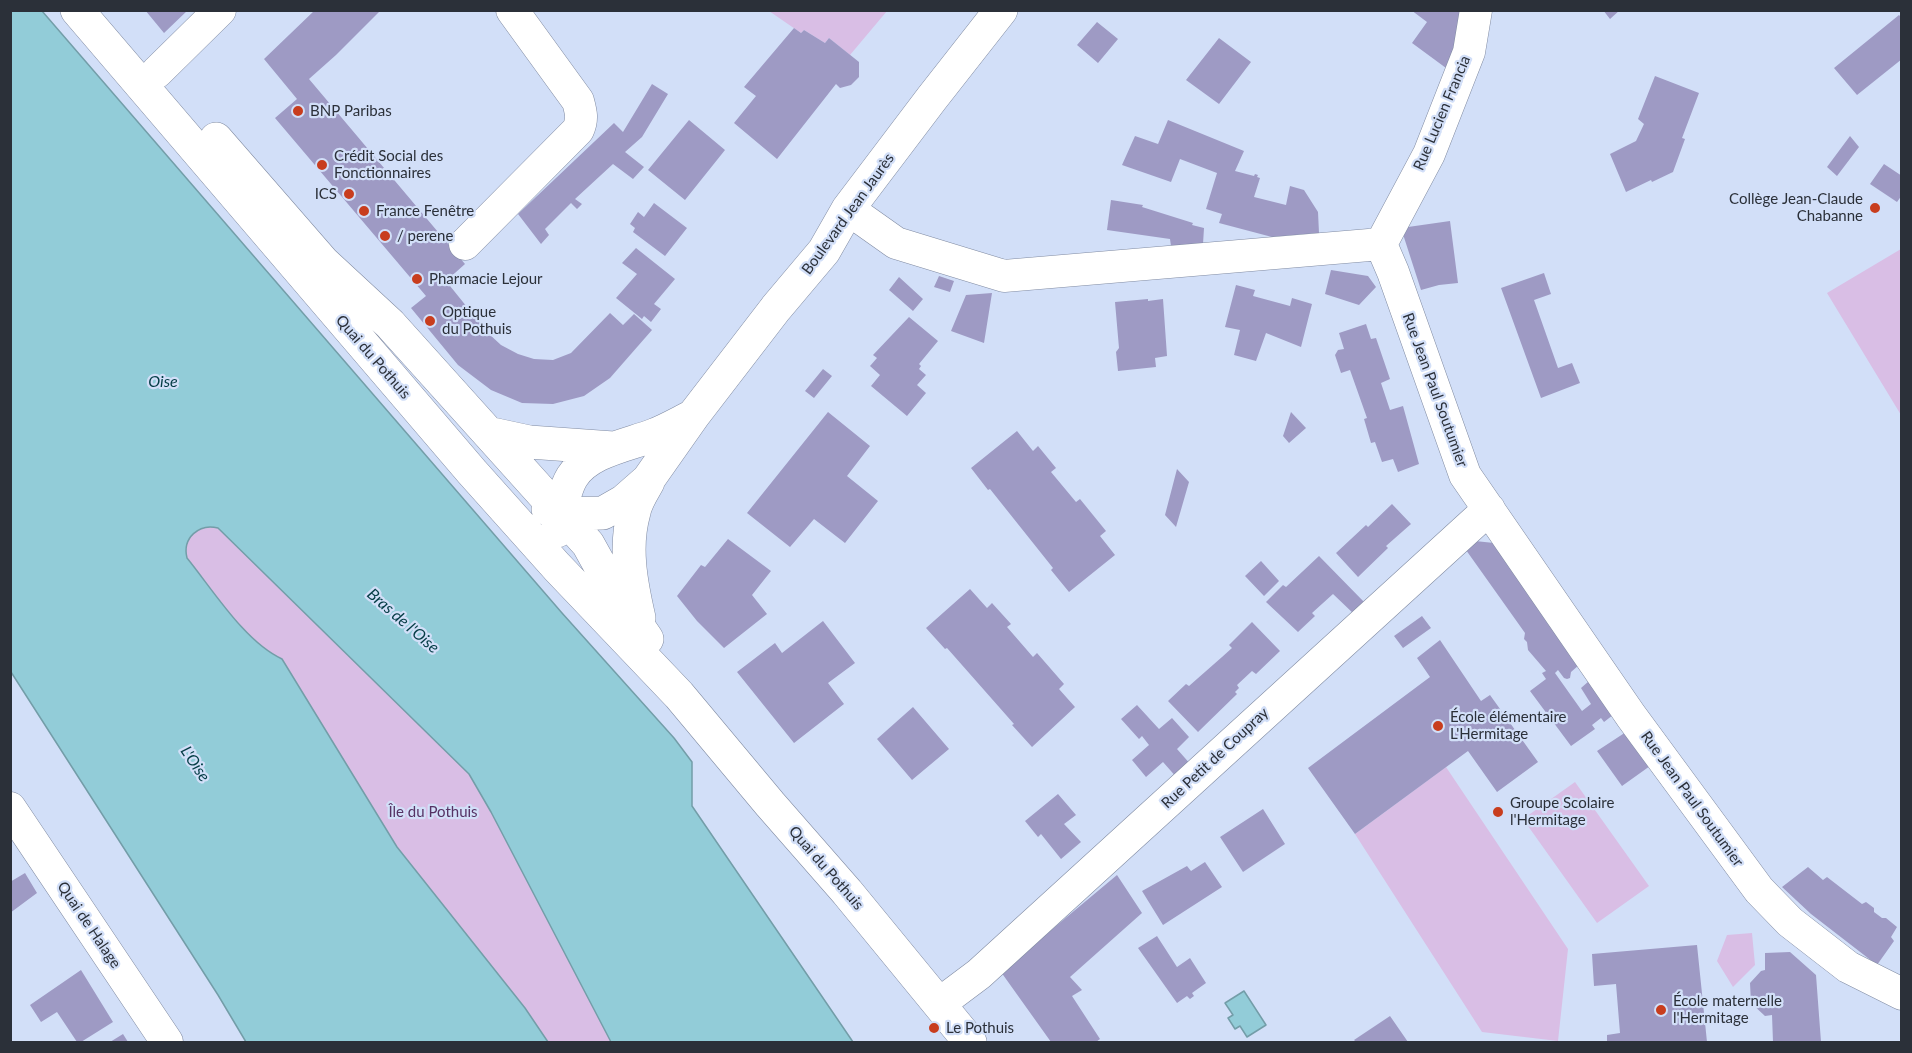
<!DOCTYPE html>
<meta charset="utf-8">
<style>
body{margin:0}
#map{position:relative;width:1912px;height:1053px;overflow:hidden;background:#d2dff8;font-family:Lato,sans-serif}
canvas{display:block}
.frame{position:absolute;inset:0;border:12px solid #2b3039;pointer-events:none}
</style>
<div id="map">
<canvas width="1912" height="1053"></canvas>
<div class="frame"></div>
</div>
<script>
const ctx = document.querySelector('canvas').getContext('2d');
ctx.lineJoin = 'round';
function fill(path, color) {
  ctx.fillStyle = color;
  ctx.fill(path, 'evenodd');
}
function trace(path, color, width, dash) {
  ctx.strokeStyle = color;
  ctx.lineWidth = width;
  ctx.lineCap = dash ? 'butt' : 'round';
  ctx.setLineDash(dash || []);
  ctx.stroke(path);
}
function label(font, color, halo, rows, align = 'center') {
  ctx.font = font + ' Lato,sans-serif';
  ctx.lineWidth = 4.5;
  ctx.setLineDash([]);
  ctx.textBaseline = 'middle';
  ctx.strokeStyle = halo;
  ctx.fillStyle = color;
  for (const [text, x, y, turn = 0] of rows) {
    ctx.save();
    ctx.translate(x, y);
    ctx.rotate((+turn || 0) * Math.PI / 180);
    ctx.textAlign = isNaN(turn) ? turn : align;
    if (halo) ctx.strokeText(text, 0, 0);
    ctx.fillText(text, 0, 0);
    ctx.restore();
  }
}
const green = new Path2D(`
 M769 11H887L850 55 829 38 825 43 804 30 801 33Z
 M1901 249V415L1827 293Z
 M212 526 218 528 469 774 491 812 611 1042H548L525 1008 397 847 282 659C244 641 214 591 187 558 182 539 194 529 212 526Z
 M1446 767 1568 949 1558 1041 1482 1032 1355 834Z
 M1575 782 1649 886 1597 923 1523 819Z
 M1752 933 1755 965 1733 987 1717 961 1727 935Z`);
const water = new Path2D(`
 M42 11 562 613 674 738 692 762V806L853 1042H611L491 812 469 774 218 528C199 523 182 538 187 558 213 590 245 642 282 659L397 847 525 1008 548 1042H246L218 995 11 672 10 11Z
 M1244 991 1266 1025 1247 1037 1240 1026 1235 1029 1228 1018 1233 1015 1225 1003Z`);
const building = new Path2D(`
 M145 10H188L164 33Z
 M315 10H381L336 55 309 79 465 264 446 281 488 333 501 345 518 354 534 359 553 360 571 353 610 313 623 325 634 314 652 330 610 378 584 396 553 404 522 403 491 390 458 365 411 308 426 296 275 118 297 99 264 59Z
 M1411 10H1462L1456 42 1446 68 1412 43 1427 22Z
 M1603 10H1620L1610 19Z
 M1899 15 1902 18V59L1857 95 1834 68Z
 M1097 22 1118 39 1098 63 1077 45Z
 M794 28 801 33 804 30 825 43 829 38 859 62V77L851 85 840 88 836 84 777 159 734 123 756 96 744 87Z
 M1219 38 1251 62 1219 104 1186 80Z
 M1655 76 1699 93 1682 138 1685 139 1673 172 1652 182 1651 180 1626 192 1610 154 1636 141 1644 124 1638 119Z
 M652 84 668 94 642 137 625 152 644 167 633 179 613 164 575 199 582 204 577 209 571 203 545 229 549 235 541 244 518 214 614 123 623 132Z
 M689 120 725 150 685 200 648 170Z
 M1168 120 1244 151 1235 171 1254 176 1255 174 1258 175 1257 177 1260 178 1254 197 1286 205 1290 186 1304 190 1318 212 1319 233 1272 237 1219 223 1222 214 1206 209 1217 173 1180 159 1171 182 1122 165 1135 136 1158 144Z
 M1850 136 1859 147 1837 176 1827 167Z
 M1884 164 1902 176V195L1897 202 1870 184Z
 M1111 200 1143 205 1142 207 1193 223 1192 225 1204 228 1203 244 1171 246 1170 239 1107 230Z
 M654 203 687 228 665 256 633 232 635 228 630 224 638 212 644 217Z
 M1450 221 1458 283 1439 285 1421 290 1401 228Z
 M636 248 675 279 654 304 661 309 651 322 644 316 642 319 616 298 637 274 622 263Z
 M1331 270 1368 276 1376 287 1359 305 1325 294Z
 M1544 273 1551 294 1534 300 1558 368 1572 363 1580 383 1541 398 1501 288Z
 M939 276 954 281 950 292 934 287Z
 M899 277 923 299 913 311 889 290Z
 M1236 285 1255 290 1253 296 1290 306 1292 298 1312 304 1301 347 1266 333 1256 361 1234 355 1240 330 1225 327Z
 M992 293 984 343 951 331 966 295Z
 M1148 299V301L1163 299 1167 356 1155 358 1156 367 1118 371 1116 352 1119 348 1115 302Z
 M909 317 938 341 919 364 921 366 919 369 926 375 917 385 926 393 907 416 871 386 880 375 870 366 877 358 873 355Z
 M1366 324 1371 339 1376 338 1390 379 1381 383 1390 410 1403 406 1419 464 1398 472 1393 459 1382 462 1375 442 1371 443 1364 419 1367 418 1350 370 1341 373 1335 355 1338 350 1344 349 1339 333Z
 M823 369 832 376 814 398 805 391Z
 M828 412 870 446 847 476 878 501 845 543 814 519 790 547 747 513Z
 M1291 412 1306 428 1289 443 1283 436Z
 M1017 431 1033 451 1038 446 1056 468 1051 472 1076 502 1080 499 1106 531 1100 536 1115 555 1069 592 1051 570 1053 568 990 489 988 490 971 468Z
 M1177 469 1189 482 1176 527 1165 515Z
 M1392 504 1411 524 1386 546 1388 548 1358 577 1336 553 1366 525 1368 527Z
 M728 539 771 571 752 595 767 614 724 648 697 621 677 596 701 565 705 567Z
 M1475 541 1494 543 1579 665 1571 672 1570 678 1567 679 1564 678 1558 670 1555 673 1582 711 1591 704 1581 688 1589 681 1613 715 1604 722 1601 718 1592 725 1595 729 1571 746 1530 691 1546 679 1542 673 1546 671 1528 650 1527 642 1524 639 1525 633 1466 550Z
 M1319 556 1366 604 1355 615 1333 594 1312 613 1315 616 1298 632 1266 602 1283 585 1286 587Z
 M1261 561 1279 581 1264 596 1245 576Z
 M970 589 987 608 992 603 1011 624 1007 627 1033 657 1037 653 1064 684 1059 689 1075 707 1032 747 1012 725 1014 724 947 648 945 649 926 628Z
 M1422 616 1431 628 1403 648 1394 636Z
 M823 621 855 663 828 683 844 704 794 743 737 672 775 643 782 653Z
 M1252 622 1280 651 1256 674 1252 671 1237 685 1239 688 1235 692 1237 694 1198 732 1168 701 1186 684 1189 686 1222 657 1232 648 1229 645Z
 M1440 640 1481 701 1490 695 1538 762 1497 792 1468 751 1355 834 1308 768 1430 677 1417 658Z
 M1137 705 1159 729 1172 718 1189 737 1177 749 1192 766 1178 779 1163 762 1146 777 1132 760 1149 745 1142 736 1139 739 1121 719Z
 M913 707 949 749 912 780 877 739Z
 M1626 732 1650 766 1622 786 1597 751Z
 M1058 794 1076 815 1064 824 1081 842 1061 859 1041 834 1038 837 1025 821Z
 M1263 809 1285 844 1243 872 1220 837Z
 M1205 862 1222 887 1163 925 1142 891 1187 866 1191 871Z
 M1808 867 1823 880 1827 877 1862 904 1866 902 1874 908V912L1882 918H1886L1897 927 1891 937 1894 941 1877 965 1811 914 1782 887Z
 M25 873 37 893 10 913V882Z
 M1117 875 1142 913 1070 977 1082 990 1072 996 1100 1039 1096 1042H1051L1001 972Z
 M1157 936 1177 967 1190 958 1206 983 1192 993 1194 996 1190 999 1187 996 1177 1003 1138 948Z
 M1697 945 1707 1042H1607V1035L1620 1033 1616 984 1594 986 1592 954Z
 M1790 952 1816 975 1821 1042H1773L1772 1015 1765 1016 1751 1003 1750 983 1761 971 1765 970V953Z
 M81 970 113 1022 81 1042H77L57 1012 41 1022 30 1005Z
 M1390 1016 1408 1042H1356L1354 1040Z
 M123 1034 128 1042H110Z`);
const street = new Path2D(`
 M157 72 220 10
 M848 209 896 243 1004 276 1381 244 1393 272 1465 475 1631 716 1759 890 1790 922 1848 967 1902 994
 M465 244 578 130C583 119 581 112 578 101L512 10
 M1381 244 1429 154 1469 52 1476 10
 M10 808 167 1042
 M939 1004 979 974 1489 509`);
const secondary = new Path2D(`
 M77 10 472 472 557 567 679 695 770 804 847 892 970 1042
 M216 139 323 262 390 324 588 544 613 589 647 639
 M492 434 529 442 613 448
 M548 509 560 514 603 513 624 501 648 480 693 416 776 308 824 251 848 209 932 98 1001 10
 M557 531C561 513 563 492 572 477 588 451 628 445 654 435 667 430 679 423 691 417
 M639 618C631 583 624 547 634 512 636 501 643 491 648 482`);
const markers = [
 [298,111,6,"#c83d1e"],
 [322,165,6,"#c83d1e"],
 [349,194,6,"#c83d1e"],
 [1875,208,6,"#c83d1e"],
 [364,211,6,"#c83d1e"],
 [385,236,6,"#c83d1e"],
 [417,279,6,"#c83d1e"],
 [430,321,6,"#c83d1e"],
 [1438,726,6,"#c83d1e"],
 [1498,812,6,"#c83d1e"],
 [1661,1010,6,"#c83d1e"],
 [934,1028,6,"#c83d1e"]
];
const poiNames = [
 ["BNP Paribas",310,111],
 ["Crédit Social des",334,156],
 ["Fonctionnaires",334,173],
 ["ICS",337,194,"right"],
 ["Collège Jean-Claude",1863,199,"right"],
 ["Chabanne",1863,216,"right"],
 ["France Fenêtre",376,211],
 ["/ perene",397,236],
 ["Pharmacie Lejour",429,279],
 ["Optique",442,312],
 ["du Pothuis",442,329],
 ["École élémentaire",1450,717],
 ["L'Hermitage",1450,734],
 ["Groupe Scolaire",1510,803],
 ["l'Hermitage",1510,820],
 ["École maternelle",1673,1001],
 ["l'Hermitage",1673,1018],
 ["Le Pothuis",946,1028]
];
const streetNames = [
 ["Rue Lucien Francia",1442,113,-67],
 ["Boulevard Jean Jaurès",848,214,-54],
 ["Quai du Pothuis",373,357,49],
 ["Rue Jean Paul Soutumier",1435,390,70],
 ["Rue Petit de Coupray",1215,758,-43],
 ["Rue Jean Paul Soutumier",1692,799,54],
 ["Quai du Pothuis",826,868,49],
 ["Quai de Halage",89,925,56]
];
const parkNames = [
 ["Île du Pothuis",433,812]
];
const waterNames = [
 ["Oise",163,382],
 ["Bras de l'Oise",403,621,41],
 ["L'Oise",195,764,56]
];
fill(green, '#d9bee5');
fill(water, '#92ccd8');
trace(water, '#739da8', 1.5);
fill(building, '#9e9ac4');
trace(street, '#808ba2', 33);
trace(secondary, '#808ba2', 34);
trace(street, '#fff', 32);
trace(secondary, '#fff', 33);
for (const [x, y, r, color] of markers) {
  const dot = new Path2D();
  dot.arc(x, y, r, 0, 2 * Math.PI);
  ctx.fillStyle = color;
  ctx.fill(dot);
  trace(dot, '#d2dff8', 2);
}
label('15px', '#2b3039', '#d2dff8', poiNames, 'left');
label('15px', '#2b3039', '#d2dff8', streetNames);
label('15px', '#563264', '#d2dff8', parkNames);
label('italic 16px', '#043c45', '#d2dff8', waterNames);
</script>
